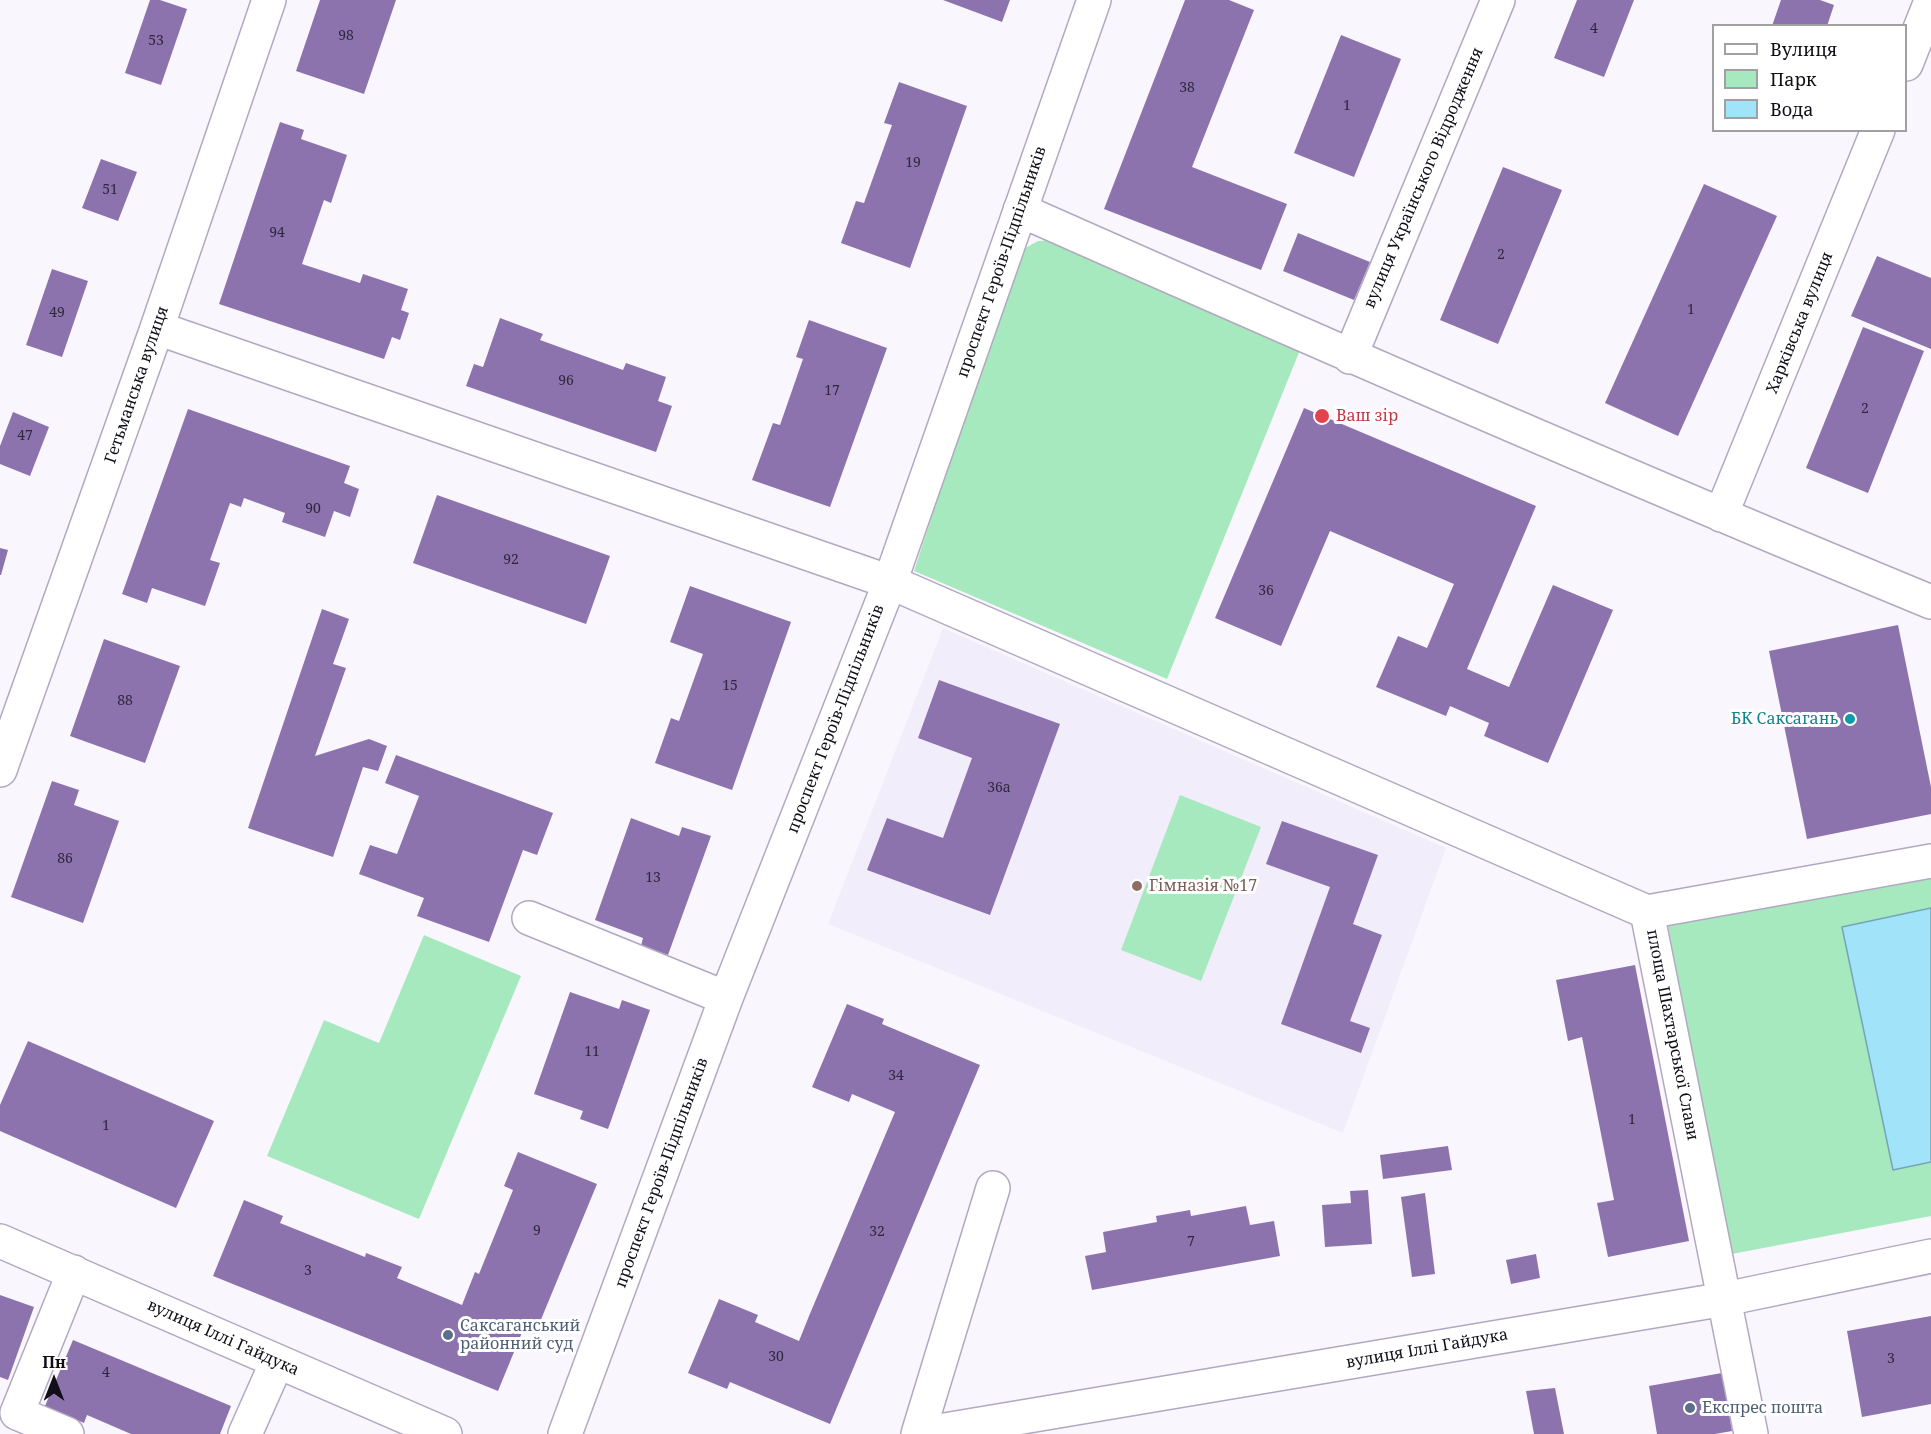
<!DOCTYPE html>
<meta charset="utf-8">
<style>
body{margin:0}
#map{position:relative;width:1931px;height:1434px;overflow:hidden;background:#f9f7fd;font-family:"Noto Serif",serif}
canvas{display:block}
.legend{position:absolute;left:1712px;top:24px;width:195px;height:108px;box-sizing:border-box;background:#fff;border:2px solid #a09fa2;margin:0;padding:8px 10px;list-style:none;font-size:18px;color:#110e17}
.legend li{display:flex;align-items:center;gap:12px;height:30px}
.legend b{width:30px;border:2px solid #a09fa2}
.north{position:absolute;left:24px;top:1350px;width:60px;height:60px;-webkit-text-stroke:4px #fff;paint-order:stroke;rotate:0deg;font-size:16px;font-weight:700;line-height:24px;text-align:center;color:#110e17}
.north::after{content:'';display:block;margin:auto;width:21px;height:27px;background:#110e17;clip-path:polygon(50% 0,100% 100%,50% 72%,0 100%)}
</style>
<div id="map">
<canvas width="1931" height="1434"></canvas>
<ul class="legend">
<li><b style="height:8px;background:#fff"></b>Вулиця</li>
<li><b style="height:16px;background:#a7e9be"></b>Парк</li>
<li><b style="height:16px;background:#a1e4fa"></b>Вода</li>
</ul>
<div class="north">Пн</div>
</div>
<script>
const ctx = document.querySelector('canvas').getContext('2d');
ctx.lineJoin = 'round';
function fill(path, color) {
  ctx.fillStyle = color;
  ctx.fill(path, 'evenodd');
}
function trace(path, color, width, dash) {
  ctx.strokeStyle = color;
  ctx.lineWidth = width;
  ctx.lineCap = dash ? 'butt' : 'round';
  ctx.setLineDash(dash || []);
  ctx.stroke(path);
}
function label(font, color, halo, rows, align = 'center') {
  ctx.font = font + ' "Noto Serif",serif';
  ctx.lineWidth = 6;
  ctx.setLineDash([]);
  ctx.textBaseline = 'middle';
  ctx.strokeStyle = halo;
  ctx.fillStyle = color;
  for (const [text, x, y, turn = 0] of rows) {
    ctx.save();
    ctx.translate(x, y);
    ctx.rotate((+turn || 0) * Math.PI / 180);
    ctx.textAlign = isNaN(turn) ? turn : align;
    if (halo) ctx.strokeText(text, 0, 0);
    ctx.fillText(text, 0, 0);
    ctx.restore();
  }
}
const built = new Path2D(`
 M943 628 1446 848 1343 1133 828 924Z`);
const green = new Path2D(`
 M1059 240 1300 350 1167 679 914 571 1018 252 1038 241Z
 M1180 795 1261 827 1201 981 1121 950Z
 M1931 870V1216L1732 1254 1667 921Z
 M424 935 521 976 419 1219 267 1156 324 1020 379 1043Z`);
const water = new Path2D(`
 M1931 908V1162L1893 1170 1842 927Z`);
const building = new Path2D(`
 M150 0H160L187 9 161 85 125 73Z
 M320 0H396L364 94 296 71Z
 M943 0H1010L1002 22Z
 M1185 0H1229L1254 10 1192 167 1287 204 1261 270 1104 209Z
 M1577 0H1634L1604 77 1554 58Z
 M1781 0H1820L1834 5 1827 26H1772Z
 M1341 35 1401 59 1354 177 1294 153Z
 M899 82 967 106 910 268 841 243 856 201 864 203 892 125 884 123Z
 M280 122 304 130 301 139 347 155 331 203 324 200 302 264 360 283 363 274 408 289 401 310 409 313 400 340 392 337 384 359 219 304Z
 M101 159 137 172 118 221 82 208Z
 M1503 167 1562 190 1498 344 1440 320Z
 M1704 184 1777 216 1678 436 1605 403Z
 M1298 233 1370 262 1354 300 1283 271Z
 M1877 256 1931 278V349L1851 316Z
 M52 269 88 281 62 357 26 345Z
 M500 318 543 334 540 340 623 370 626 363 666 377 658 401 672 406 656 452 466 386 474 364 483 367Z
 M809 320 887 348 830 507 752 480 773 423 780 425 803 359 796 357Z
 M1863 327 1924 351 1868 493 1806 468Z
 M1304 408 1536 506 1467 669 1509 687 1553 585 1613 610 1548 763 1484 736 1489 723 1450 706 1446 716 1376 687 1398 636 1427 648 1454 584 1330 531 1281 646 1215 618Z
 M188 409 350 466 344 483 359 489 350 517 334 511 325 537 282 522 285 513 244 498 241 507 230 503 210 560 220 563 205 606 152 588 147 603 122 594Z
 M13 412 49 427 30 476 0 464V446Z
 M437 495 610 556 586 624 413 563Z
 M0 548 8 550 1 575H0Z
 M690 586 791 622 732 790 655 763 671 718 679 721 703 654 670 642Z
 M322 609 349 619 333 664 346 668 315 756 369 739 387 746 378 771 363 767 333 857 248 828Z
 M1898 625 1931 787V814L1807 839 1769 651Z
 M104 639 180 666 145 763 70 736Z
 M939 680 1060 724 990 915 867 870 887 818 943 838 972 758 918 738Z
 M396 755 553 813 537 855 523 850 489 942 417 916 424 898 359 874 370 845 397 854 419 796 385 783Z
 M52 781 79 790 74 805 119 821 83 923 11 897Z
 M631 818 679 836 682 827 711 836 668 955 641 946 643 938 595 920Z
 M1282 821 1378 855 1353 924 1382 935 1350 1021 1370 1028 1361 1053 1281 1024 1330 887 1266 864Z
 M1635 965 1689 1241 1608 1257 1597 1203 1614 1200 1582 1037 1568 1041 1556 980Z
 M570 992 619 1009 622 1000 650 1010 608 1129 580 1119 583 1111 534 1094Z
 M847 1004 884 1019 882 1024 980 1065 830 1424 730 1382 727 1389 688 1373 719 1299 758 1315 755 1322 799 1341 809 1316 895 1112 852 1094 849 1102 812 1087Z
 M28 1041 214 1121 176 1208 0 1131V1105Z
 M1448 1146 1452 1170 1383 1179 1380 1155Z
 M518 1152 597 1184 535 1334 523 1330 498 1391 213 1276 244 1200 283 1216 280 1223 365 1257 366 1253 402 1267 397 1278 462 1305 475 1272 479 1274 513 1190 504 1186Z
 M1368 1190 1372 1244 1325 1247 1322 1205 1351 1203 1350 1191Z
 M1425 1193 1435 1274 1412 1277 1401 1197Z
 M1246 1206 1250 1225 1274 1221 1280 1256 1092 1290 1085 1256 1106 1252 1103 1232 1157 1222 1156 1216 1190 1210 1191 1216Z
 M1536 1254 1540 1278 1511 1284 1506 1260Z
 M0 1295 34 1307 8 1380 0 1377Z
 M1931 1316V1404L1862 1417 1847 1331Z
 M73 1340 231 1406 220 1434H131L87 1415 84 1423 45 1406Z
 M1722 1373 1732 1431 1715 1434H1657L1649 1386Z
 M1555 1388 1564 1434H1534L1526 1391Z`);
const minor = new Path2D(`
 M1906 64 1931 1
 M1020 210C1322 344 1625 476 1931 602
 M157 328 890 582 1647 912
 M1350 357 1498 0
 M1721 515 1878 130
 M0 770 157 328 269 0
 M1647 912 1751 1434
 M1647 912 1931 861
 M529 918 726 998
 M0 1241 445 1434
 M67 1434 17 1413 74 1272
 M245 1434 277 1362
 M565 1434 726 998 890 582 1094 0
 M918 1434 993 1188
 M921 1434 1725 1299 1931 1256`);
const markers = [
 [1322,416,8,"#e0444e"],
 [1850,719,6,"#0f9aa8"],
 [1137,886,6,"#8d6e63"],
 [448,1335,6,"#5c6f8a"],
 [1690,1408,6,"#5c6f8a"]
];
const numberNames = [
 ["4",1594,29],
 ["98",346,36],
 ["53",156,41],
 ["38",1187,88],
 ["1",1347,106],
 ["19",913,163],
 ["51",110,190],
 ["94",277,233],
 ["2",1501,255],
 ["1",1691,310],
 ["49",57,313],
 ["96",566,381],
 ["17",832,391],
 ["2",1865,409],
 ["47",25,436],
 ["90",313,509],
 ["92",511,560],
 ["36",1266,591],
 ["15",730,686],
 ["88",125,701],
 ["36а",999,788],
 ["86",65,859],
 ["13",653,878],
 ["11",592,1052],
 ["34",896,1076],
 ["1",1632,1120],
 ["1",106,1126],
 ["9",537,1231],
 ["32",877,1232],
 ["7",1191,1242],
 ["3",308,1271],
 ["30",776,1357],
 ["3",1891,1359],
 ["4",106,1373]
];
const streetNames = [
 ["вулиця Українського Відродження",1424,178,-67],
 ["проспект Героїв-Підпільників",1002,262,-71],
 ["Харківська вулиця",1800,323,-68],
 ["Гетьманська вулиця",137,385,-71],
 ["проспект Героїв-Підпільників",836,719,-69],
 ["площа Шахтарської Слави",1672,1035,79],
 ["проспект Героїв-Підпільників",662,1173,-70],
 ["вулиця Іллі Гайдука",223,1338,24],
 ["вулиця Іллі Гайдука",1427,1349,-10]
];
const healthNames = [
 ["Ваш зір",1336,416]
];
const cultureNames = [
 ["БК Саксагань",1838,719]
];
const educationNames = [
 ["Гімназія №17",1149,886]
];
const serviceNames = [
 ["Саксаганський",460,1326],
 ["районний суд",460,1344],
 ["Експрес пошта",1702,1408]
];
fill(built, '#f2edfb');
fill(green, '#a7e9be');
fill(water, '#a1e4fa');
trace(water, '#76a4b6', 1.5);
fill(building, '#8c73ae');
trace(minor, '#b2a8c2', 36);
trace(minor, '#fff', 33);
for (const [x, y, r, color] of markers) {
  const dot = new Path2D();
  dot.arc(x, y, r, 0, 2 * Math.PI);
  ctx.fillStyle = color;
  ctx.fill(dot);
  trace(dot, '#fff', 2);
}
label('14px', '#30273d', null, numberNames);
label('16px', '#110e17', '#fff', streetNames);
label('16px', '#be3a42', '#fff', healthNames, 'left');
label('16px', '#0d838f', '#fff', cultureNames, 'right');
label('16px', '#785e54', '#fff', educationNames, 'left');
label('16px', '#4e5e75', '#fff', serviceNames, 'left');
</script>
